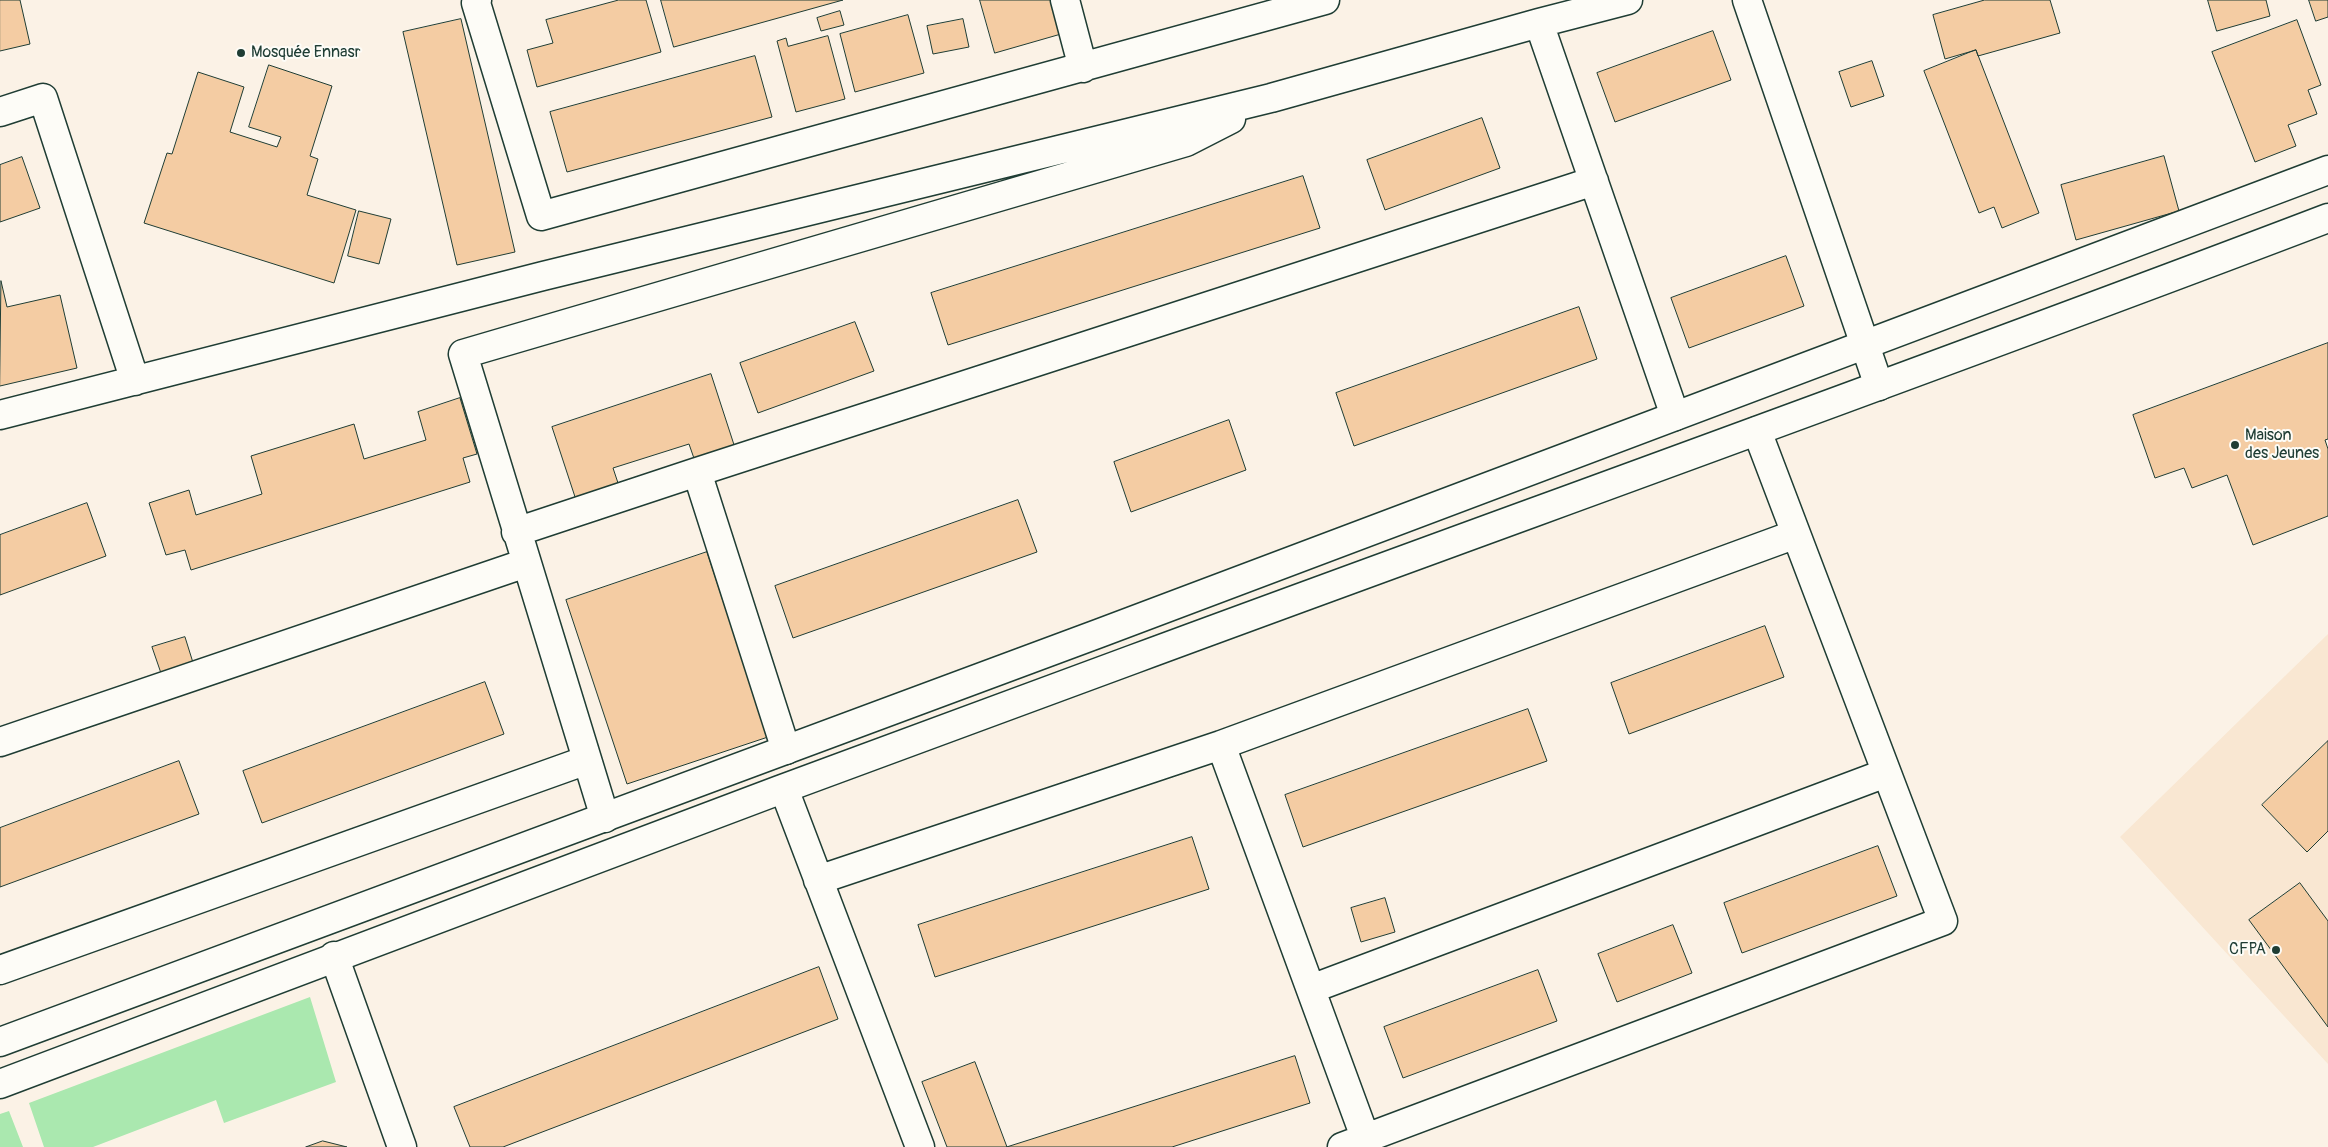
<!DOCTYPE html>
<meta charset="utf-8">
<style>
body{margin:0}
canvas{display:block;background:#fbf2e6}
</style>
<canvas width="2328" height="1147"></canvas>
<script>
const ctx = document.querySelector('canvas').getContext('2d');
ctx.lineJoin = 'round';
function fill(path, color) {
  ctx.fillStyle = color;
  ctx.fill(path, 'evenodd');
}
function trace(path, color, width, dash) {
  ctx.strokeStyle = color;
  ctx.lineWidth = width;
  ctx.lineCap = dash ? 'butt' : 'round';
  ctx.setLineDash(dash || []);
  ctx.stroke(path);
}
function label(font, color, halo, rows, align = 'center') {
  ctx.font = font + ' Pangolin,sans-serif';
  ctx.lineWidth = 4;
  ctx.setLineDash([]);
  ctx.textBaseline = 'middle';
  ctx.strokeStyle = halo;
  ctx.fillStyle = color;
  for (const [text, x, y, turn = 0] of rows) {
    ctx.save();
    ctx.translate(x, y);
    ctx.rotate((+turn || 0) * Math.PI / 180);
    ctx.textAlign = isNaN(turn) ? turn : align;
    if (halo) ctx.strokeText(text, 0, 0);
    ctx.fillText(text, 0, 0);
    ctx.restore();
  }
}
const built = new Path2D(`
 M2328 634V1064L2120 837Z`);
const green = new Path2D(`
 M310 997 336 1082 224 1123 216 1100 93 1147H44L29 1103Z
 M9 1111 23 1147H0V1114Z`);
const building = new Path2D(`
 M0 0H20L30 44 0 51Z
 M619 0H646L661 52 537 87 527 50 553 43 546 20Z
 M661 0H843L674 47Z
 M980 0H1059L1068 32 995 53Z
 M1985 0H2050L2060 33 1978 56 1976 50 1945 59 1933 15Z
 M2208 0H2266L2270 16 2217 31Z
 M2309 0H2328V17L2316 21Z
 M840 11 844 25 821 31 817 18Z
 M908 15 924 73 855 92 840 34Z
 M461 19 515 252 457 265 403 32Z
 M963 19 969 47 933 54 927 26Z
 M2297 20 2321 85 2308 90 2317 114 2288 125 2296 146 2255 162 2212 52Z
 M1713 31 1731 80 1615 122 1597 73Z
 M828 36 845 99 796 112 777 41 786 38 788 46Z
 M1976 50 2039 213 2002 228 1994 207 1979 213 1924 71Z
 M755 56 772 117 567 172 550 112Z
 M1872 61 1884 96 1851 107 1839 72Z
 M269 65 332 86 310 156 318 159 307 195 356 210 334 283 144 223 167 153 172 154 198 72 244 87 230 132 277 147 281 137 249 127Z
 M1482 118 1500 168 1385 210 1367 160Z
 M2164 156 2179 211 2076 240 2061 185Z
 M22 157 40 208 0 222V165Z
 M1303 176 1320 228 948 345 931 293Z
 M359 211 391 219 379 264 348 256Z
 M1786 256 1804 306 1689 348 1671 298Z
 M1 281 7 307 60 295 77 368 0 386Z
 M1579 307 1597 359 1354 446 1336 393Z
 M855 322 874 371 758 413 740 363Z
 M2328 343V439L2325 440 2328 449V516L2253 545 2227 475 2192 488 2184 468 2155 478 2133 415Z
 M711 374 737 454 697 467 689 444 613 468 621 492 578 506 552 427Z
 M460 398 477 454 463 458 470 482 191 570 185 550 166 555 149 503 189 490 196 515 262 494 251 456 354 424 364 459 426 440 418 412Z
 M1229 420 1246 470 1131 512 1114 462Z
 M1018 500 1037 552 793 638 775 586Z
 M87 503 106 556 0 595V535Z
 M707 552 768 737 627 784 566 600Z
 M1765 626 1784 677 1629 734 1611 683Z
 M185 637 195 669 163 679 152 647Z
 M485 682 504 734 262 823 243 771Z
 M1528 709 1547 761 1303 847 1285 795Z
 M2328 741V831L2307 852 2262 805Z
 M179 761 199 814 0 887V828Z
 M1192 837 1209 889 935 977 918 925Z
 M1878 846 1897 896 1742 953 1724 903Z
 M2300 883 2328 921V1027L2249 920Z
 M1385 898 1395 932 1361 942 1351 908Z
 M1673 925 1692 973 1617 1002 1598 954Z
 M819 967 838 1019 503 1147H470L454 1107Z
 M1538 970 1557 1021 1403 1078 1384 1027Z
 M1295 1056 1310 1103 1172 1147H1007Z
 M975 1062 1007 1147H947L922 1082Z
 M323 1141 347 1147H306Z`);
const minor = new Path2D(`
 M477 0 476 3 541 216 1325 0
 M1065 0 1083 68
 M1747 0 1879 386
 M1539 23 1675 416
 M0 112 43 98 135 381
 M0 415 543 276 1271 98 1539 23 1628 0
 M516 532 697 472
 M0 742 526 563
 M1221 745 1366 1140
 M786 750 697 472 1594 181
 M784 789 920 1147
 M605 818 463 354 1186 142 1231 119
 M818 880 1221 745 1796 534
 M334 956 402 1147
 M0 970 587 760
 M1311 989 1886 773
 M1342 1147 1943 921 1757 431`);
const primary = new Path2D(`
 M0 1042 1100 633 2328 170
 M0 1084C377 940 755 798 1134 659 1532 512 1932 369 2328 218`);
const markers = [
 [241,53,5,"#1f3d34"],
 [2235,445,5,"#1f3d34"],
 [2276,950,5,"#1f3d34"]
];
const poiNames = [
 ["Mosquée Ennasr",251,53],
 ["Maison",2245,436],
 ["des Jeunes",2245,454],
 ["CFPA",2266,950,"right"]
];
fill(built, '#f9e7d2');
fill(green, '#aae8af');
fill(building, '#f4cca3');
trace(building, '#1f3d34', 1);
trace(minor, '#1f3d34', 31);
trace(primary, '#1f3d34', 31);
trace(minor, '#fdfcf7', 28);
trace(primary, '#fdfcf7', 28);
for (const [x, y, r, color] of markers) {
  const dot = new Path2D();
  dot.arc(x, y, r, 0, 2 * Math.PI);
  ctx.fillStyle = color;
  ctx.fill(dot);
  trace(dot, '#fdfcf7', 2);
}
label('16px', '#1f3d34', '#fdfcf7', poiNames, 'left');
</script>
